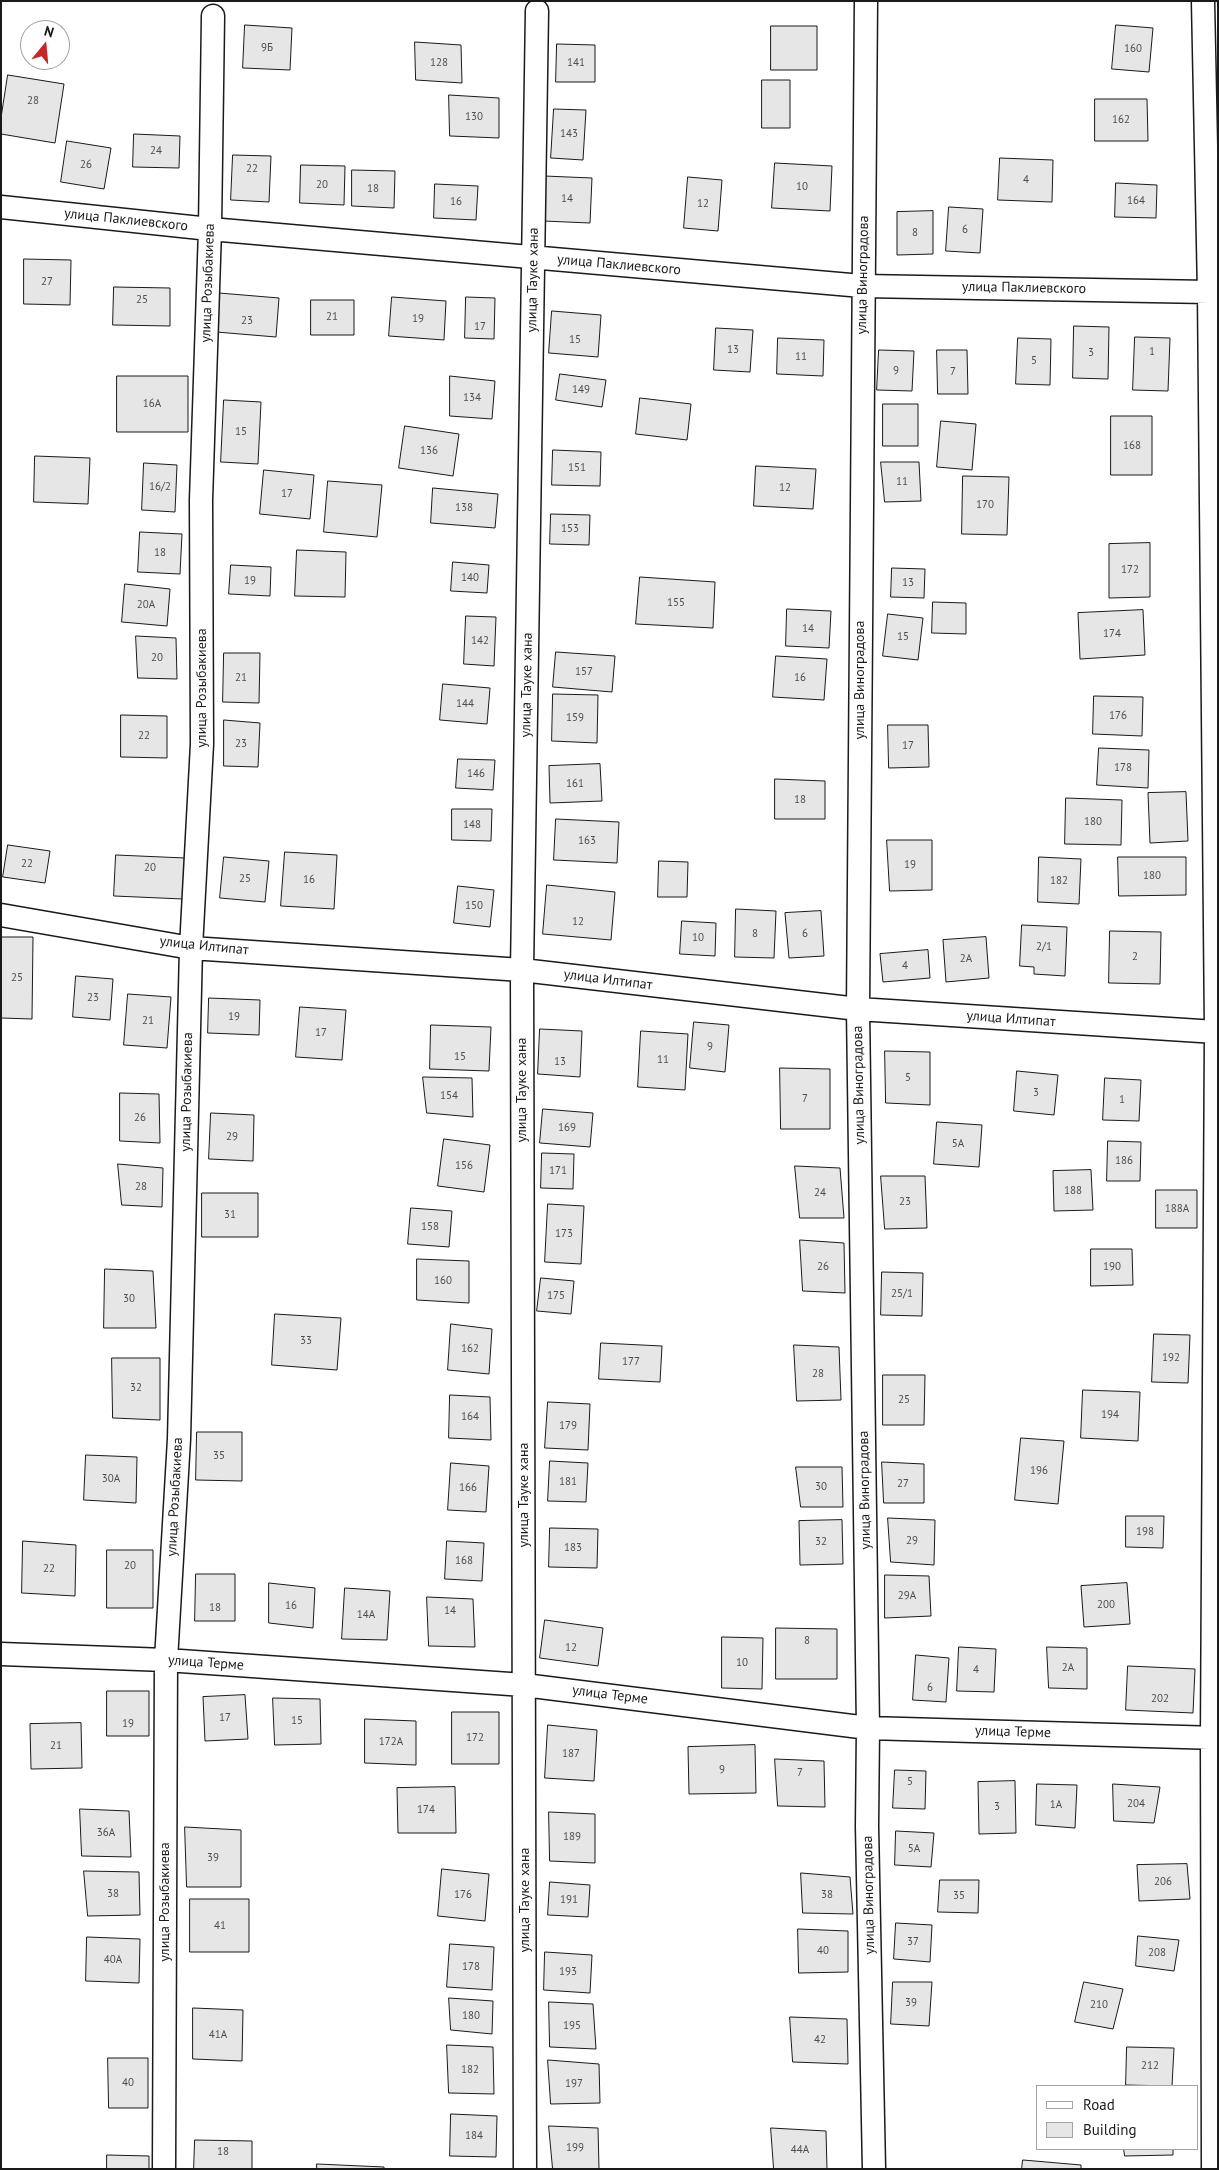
<!DOCTYPE html>
<meta charset="utf-8">
<style>
body{margin:0}
#map{position:relative;width:1219px;height:2170px;overflow:hidden;background:#fff;font-family:"PT Sans",sans-serif}
canvas{display:block}
.frame{position:absolute;inset:0;border:2px solid #1a1a1a;pointer-events:none}
.legend{position:absolute;left:1036px;top:2085px;width:162px;height:65px;box-sizing:border-box;background:#fff;border:1px solid #a3a3a3;margin:0;padding:6px 9px;list-style:none;font-size:15px;color:#1a1a1a}
.legend li{display:flex;align-items:center;gap:10px;height:25px}
.legend b{width:25px;border:1px solid #a3a3a3}
.north{position:absolute;left:20px;top:20px;width:50px;height:50px;box-sizing:border-box;background:#fff;border:1px solid #a3a3a3;border-radius:50%;rotate:17deg;font-size:14px;font-weight:700;line-height:20px;text-align:center;color:#1a1a1a}
.north::after{content:'';display:block;margin:auto;width:18px;height:22px;background:#c62828;clip-path:polygon(50% 0,100% 100%,50% 72%,0 100%)}
</style>
<div id="map">
<canvas width="1219" height="2170"></canvas>
<div class="frame"></div>
<ul class="legend">
<li><b style="height:6px;background:#fff"></b>Road</li>
<li><b style="height:14px;background:#e6e6e6"></b>Building</li>
</ul>
<div class="north">N</div>
</div>
<script>
const ctx = document.querySelector('canvas').getContext('2d');
ctx.lineJoin = 'round';
function fill(path, color) {
  ctx.fillStyle = color;
  ctx.fill(path, 'evenodd');
}
function trace(path, color, width, dash) {
  ctx.strokeStyle = color;
  ctx.lineWidth = width;
  ctx.lineCap = dash ? 'butt' : 'round';
  ctx.setLineDash(dash || []);
  ctx.stroke(path);
}
function label(font, color, halo, rows, align = 'center') {
  ctx.font = font + ' "PT Sans",sans-serif';
  ctx.lineWidth = 4;
  ctx.setLineDash([]);
  ctx.textBaseline = 'middle';
  ctx.strokeStyle = halo;
  ctx.fillStyle = color;
  for (const [text, x, y, turn = 0] of rows) {
    ctx.save();
    ctx.translate(x, y);
    ctx.rotate((+turn || 0) * Math.PI / 180);
    ctx.textAlign = isNaN(turn) ? turn : align;
    if (halo) ctx.strokeText(text, 0, 0);
    ctx.fillText(text, 0, 0);
    ctx.restore();
  }
}
const building = new Path2D(`
 M245 25 292 28 290 70 243 68Z
 M1116 25 1153 28 1149 72 1112 69Z
 M771 26H817V70H771Z
 M415 42 461 45 462 83 416 80Z
 M557 44 595 45V82H556Z
 M8 75 64 84 55 143 1 134V118Z
 M762 80H790V128H762Z
 M449 95 499 98V138L450 136Z
 M1095 99H1147L1148 141H1095Z
 M554 109 586 110 583 160 551 158Z
 M134 134 180 136 179 168 133 167Z
 M67 141 111 148 104 189 61 182Z
 M233 155 271 156 269 202 231 200Z
 M1000 158 1053 160 1052 202 998 200Z
 M775 163 832 166 830 211 772 208Z
 M301 165 345 166 344 205 300 203Z
 M352 170 395 171 394 208 352 206Z
 M544 176 592 178 590 223 543 221Z
 M688 177 722 180 718 231 684 228Z
 M1116 183 1157 185 1156 218 1115 217Z
 M435 184 478 186 476 220 434 218Z
 M949 207 983 209 980 253 946 251Z
 M933 211V254L897 255V212Z
 M24 259 71 260 70 305 24 304Z
 M114 287 170 288V326L113 325Z
 M219 293 279 298 276 337 216 332Z
 M392 297 446 301 444 340 389 336Z
 M466 297 495 298 494 339 465 338Z
 M311 300H354V335H311Z
 M552 311 601 315 598 357 549 353Z
 M1074 326 1109 327 1108 379 1073 378Z
 M716 328 753 330 750 372 714 370Z
 M1135 337 1170 338 1168 391 1133 390Z
 M778 338 824 340 823 376 777 374Z
 M1018 338 1051 339 1050 385 1016 384Z
 M879 350 914 351 912 391 877 390Z
 M937 350H967L968 394H938Z
 M560 374 606 380 602 407 556 400Z
 M117 376H188V432H117Z
 M450 376 495 381 492 419 450 416Z
 M640 398 691 404 687 440 636 434Z
 M224 400 261 402 258 464 221 462Z
 M883 404H918V446H883Z
 M1111 416H1152V475H1111Z
 M941 421 976 424 972 470 937 467Z
 M405 426 459 434 453 476 399 468Z
 M553 450 601 452 600 486 552 485Z
 M35 456 90 458 88 504 34 502Z
 M881 462H919L921 501 885 502Z
 M144 463 177 465 175 512 142 510Z
 M756 466 816 469 813 509 754 506Z
 M264 470 314 475 310 519 260 514Z
 M963 476 1009 477 1007 535 962 534Z
 M328 481 382 485 377 537 324 532Z
 M433 488 498 494 495 528 431 523Z
 M551 514 590 515 589 545 550 544Z
 M140 532 182 534 180 574 138 572Z
 M1150 543V597L1109 598V544Z
 M297 550 346 552 345 597 295 596Z
 M453 562 489 565 487 593 451 591Z
 M231 565 271 567 270 596 229 594Z
 M892 568 925 569 924 598 891 597Z
 M640 577 715 582 713 628 636 624Z
 M125 584 170 589 167 626 122 622Z
 M933 602 966 603V634L932 633Z
 M787 609 831 611 829 648 786 646Z
 M1143 610 1145 655 1080 659 1078 613Z
 M888 614 923 618 918 660 883 656Z
 M466 616 496 617 494 666 464 664Z
 M136 636 176 638 177 679 138 678Z
 M556 652 615 656 612 692 553 687Z
 M224 653H260L259 703 223 702Z
 M776 656 827 659 824 700 773 697Z
 M443 684 490 688 487 724 440 720Z
 M553 694 598 695 597 743 552 741Z
 M1094 696 1143 697 1142 736 1093 734Z
 M121 715 167 716V758L121 757Z
 M224 720 260 723 258 767 224 766Z
 M888 725H928L929 767 889 768Z
 M1099 748 1149 750 1148 788 1097 785Z
 M458 759 495 760 493 790 456 788Z
 M600 764 602 801 550 803 549 766Z
 M775 779 825 781V819H775Z
 M1186 792 1188 841 1150 843 1148 793Z
 M1066 798 1122 800 1121 845 1065 844Z
 M452 809H492L491 841 452 840Z
 M556 819 619 822 617 863 554 860Z
 M887 840H932V890L890 891Z
 M8 845 50 851 45 883 3 877Z
 M285 852 337 855 334 909 281 906Z
 M116 855 185 858 183 899 114 896Z
 M224 857 269 861 265 902 220 898Z
 M1039 857 1081 859 1079 904 1038 902Z
 M1118 857H1186V895L1119 896Z
 M659 861 688 862 687 897H658Z
 M547 885 615 892 611 940 543 934Z
 M458 886 494 890 490 927 454 923Z
 M736 909 776 911 774 958 735 957Z
 M821 911 824 956 789 958 785 913Z
 M682 921 716 923 715 956 680 954Z
 M1022 925 1067 927 1065 976 1034 974V967L1020 966Z
 M1110 931 1161 932 1160 984 1109 983Z
 M1 937H33L32 1019 1 1018Z
 M986 937 989 978 946 982 943 940Z
 M928 950 930 978 883 982 880 954Z
 M76 976 113 979 110 1020 73 1017Z
 M128 994 171 997 167 1048 124 1045Z
 M209 998 260 1000 259 1035 208 1033Z
 M300 1007 346 1010 342 1060 296 1057Z
 M694 1022 729 1025 725 1072 690 1068Z
 M431 1025 491 1027 489 1071 430 1069Z
 M540 1029 582 1031 580 1077 538 1074Z
 M641 1031 688 1034 685 1090 638 1087Z
 M885 1051 930 1052V1105L886 1103Z
 M780 1068 830 1069V1129H781Z
 M1017 1071 1058 1075 1054 1115 1014 1111Z
 M423 1077 472 1078 473 1117 427 1113Z
 M1105 1078 1141 1080 1139 1121 1103 1120Z
 M120 1093 159 1094 160 1143 120 1141Z
 M543 1109 593 1113 590 1147 540 1143Z
 M211 1113 254 1115 253 1161 209 1159Z
 M937 1122 982 1125 979 1167 934 1164Z
 M444 1139 490 1145 484 1192 438 1186Z
 M1108 1141 1141 1142 1140 1181H1107Z
 M542 1153 574 1154 573 1189 541 1188Z
 M118 1164 163 1168 162 1207 122 1205Z
 M795 1166 840 1168 844 1218H800Z
 M1091 1170 1093 1210 1054 1211 1053 1171Z
 M881 1176H925L927 1228 885 1229Z
 M1156 1190H1197V1228H1156Z
 M202 1193H258V1237H202Z
 M548 1204 584 1206 581 1264 545 1262Z
 M411 1208 452 1211 449 1247 408 1244Z
 M800 1240 844 1243 845 1293 803 1291Z
 M1091 1249H1132L1133 1285 1091 1286Z
 M417 1259 469 1261V1303L417 1300Z
 M105 1269 153 1271 156 1328H104Z
 M882 1272 923 1273 922 1316 881 1315Z
 M541 1278 574 1281 571 1314 537 1311Z
 M275 1314 341 1318 337 1370 272 1365Z
 M451 1324 492 1329 489 1374 448 1370Z
 M1154 1334 1190 1335 1188 1383 1152 1382Z
 M601 1343 662 1346 660 1382 599 1379Z
 M794 1345 839 1347 841 1400 797 1401Z
 M112 1358H160V1420L113 1418Z
 M883 1375H925L924 1425H883Z
 M1083 1390 1140 1392 1138 1441 1081 1438Z
 M450 1395 490 1397 491 1440 449 1438Z
 M548 1402 590 1404 588 1450 545 1448Z
 M197 1432H242V1481L196 1480Z
 M1021 1438 1064 1441 1058 1504 1015 1500Z
 M86 1455 137 1457 136 1503 84 1500Z
 M550 1461 588 1463 586 1502 548 1501Z
 M882 1462 924 1464V1503H884Z
 M451 1463 489 1466 486 1512 448 1510Z
 M796 1467H842L843 1507H801Z
 M1126 1516H1164L1163 1548 1126 1547Z
 M888 1518 935 1520 934 1565 891 1562Z
 M842 1520 843 1564 800 1565 799 1521Z
 M550 1528 598 1529 597 1568 549 1567Z
 M23 1541 76 1545 75 1596 22 1593Z
 M447 1541 484 1543 482 1581 445 1579Z
 M107 1550H153V1608H107Z
 M196 1574H235V1621H195Z
 M885 1575 929 1576 931 1616 885 1618Z
 M269 1583 315 1588 313 1628 269 1623Z
 M1127 1583 1130 1624 1084 1627 1081 1586Z
 M345 1588 390 1591 387 1640 342 1639Z
 M427 1597 473 1599 475 1647 429 1646Z
 M545 1620 603 1628 598 1666 540 1658Z
 M776 1628 837 1629V1679H776Z
 M722 1637 763 1638 762 1689 722 1688Z
 M959 1647 996 1649 994 1692 957 1691Z
 M1047 1647 1087 1648V1689L1049 1688Z
 M916 1655 949 1658 946 1702 913 1700Z
 M1128 1666 1195 1669 1193 1713 1126 1710Z
 M107 1691H149V1736H107Z
 M245 1695 248 1739 205 1741 203 1697Z
 M273 1698 320 1699 321 1744 275 1745Z
 M452 1712H499V1764H452Z
 M365 1719 416 1721V1765L365 1763Z
 M81 1723 82 1768 31 1769 30 1724Z
 M548 1725 597 1730 594 1781 545 1778Z
 M755 1745 756 1793 689 1794 688 1747Z
 M775 1759 824 1761 825 1807 778 1806Z
 M895 1770 926 1771 925 1809 893 1808Z
 M1015 1781 1016 1833 979 1834 978 1782Z
 M1037 1784 1077 1785 1075 1828 1036 1825Z
 M1113 1784 1160 1787 1154 1823 1114 1821Z
 M455 1787 456 1833H398L397 1788Z
 M80 1809 129 1811 131 1857 82 1856Z
 M549 1812 595 1814V1863L550 1861Z
 M185 1827 241 1830V1887H187Z
 M896 1831 934 1833 931 1867 895 1865Z
 M1187 1864 1190 1899 1139 1901 1137 1865Z
 M442 1869 489 1874 485 1921 438 1916Z
 M84 1871 139 1872 140 1915 88 1916Z
 M801 1873 850 1877 853 1914 803 1913Z
 M940 1880H979L978 1913 938 1912Z
 M550 1882 590 1885 588 1917 548 1915Z
 M190 1899H249V1952H190Z
 M896 1923 932 1925 930 1962 894 1959Z
 M798 1929 848 1931V1972L799 1973Z
 M1138 1936 1179 1940 1174 1971 1136 1966Z
 M87 1937 140 1939 139 1983 86 1981Z
 M450 1944 494 1947 492 1990 447 1987Z
 M545 1952 592 1955 590 1993 544 1990Z
 M893 1982H932L929 2026 891 2024Z
 M1084 1982 1123 1989 1113 2029 1075 2022Z
 M449 1998 493 2001 492 2034 451 2030Z
 M549 2002 593 2004 596 2049 550 2047Z
 M193 2008 243 2010 242 2061 193 2059Z
 M790 2017 847 2019 848 2064 793 2062Z
 M447 2045 493 2047 494 2094 449 2093Z
 M1127 2047 1174 2048 1172 2086 1126 2085Z
 M108 2058H148V2108H109Z
 M548 2060 599 2064 600 2103 551 2104Z
 M451 2114 497 2116 496 2157 450 2156Z
 M549 2126 598 2128 599 2169H553Z
 M771 2128 826 2131 827 2169H774Z
 M195 2140 252 2141V2169H194Z
 M1124 2149H1173V2155L1125 2156Z
 M107 2155 149 2156V2169H107Z
 M1023 2160 1081 2165V2169H1022Z
 M317 2164 384 2167V2169H317Z`);
const minor = new Path2D(`
 M866 1 858 1009 868 1728 867 1826 874 2169
 M1203 1 1209 292 1216 1032 1212 1738 1213 2169
 M1 207 210 229 862 286 1209 292
 M1 915 191 948 522 970 858 1009 1216 1032
 M1 1654 166 1660 524 1685 868 1728 1218 1738
 M164 2169 166 1660 179 1439 191 948 202 744 201 500 210 229 213 16
 M525 2169 522 970 537 11`);
const numberNames = [
 ["9Б",267,48],
 ["160",1133,49],
 ["128",439,63],
 ["141",576,63],
 ["28",33,101],
 ["130",474,117],
 ["162",1121,120],
 ["143",569,134],
 ["24",156,151],
 ["26",86,165],
 ["22",252,169],
 ["4",1026,180],
 ["20",322,185],
 ["10",802,187],
 ["18",373,189],
 ["14",567,199],
 ["164",1136,201],
 ["16",456,202],
 ["12",703,204],
 ["6",965,230],
 ["8",915,233],
 ["27",47,282],
 ["25",142,300],
 ["21",332,317],
 ["19",418,319],
 ["23",247,321],
 ["17",480,327],
 ["15",575,340],
 ["13",733,350],
 ["1",1152,352],
 ["3",1091,353],
 ["11",801,357],
 ["5",1034,361],
 ["9",896,371],
 ["7",953,372],
 ["149",581,390],
 ["134",472,398],
 ["16А",152,404],
 ["15",241,432],
 ["168",1132,446],
 ["136",429,451],
 ["151",577,468],
 ["11",902,482],
 ["16/2",160,487],
 ["12",785,488],
 ["17",287,494],
 ["170",985,505],
 ["138",464,508],
 ["153",570,529],
 ["18",160,553],
 ["172",1130,570],
 ["140",470,578],
 ["19",250,581],
 ["13",908,583],
 ["155",676,603],
 ["20А",146,605],
 ["14",808,629],
 ["174",1112,634],
 ["15",903,637],
 ["142",480,641],
 ["20",157,658],
 ["157",584,672],
 ["21",241,678],
 ["16",800,678],
 ["144",465,704],
 ["176",1118,716],
 ["159",575,718],
 ["22",144,736],
 ["23",241,744],
 ["17",908,746],
 ["178",1123,768],
 ["146",476,774],
 ["161",575,784],
 ["18",800,800],
 ["180",1093,822],
 ["148",472,825],
 ["163",587,841],
 ["22",27,864],
 ["19",910,865],
 ["20",150,868],
 ["180",1152,876],
 ["25",245,879],
 ["16",309,880],
 ["182",1059,881],
 ["150",474,906],
 ["12",578,922],
 ["8",755,934],
 ["6",805,934],
 ["10",698,938],
 ["2/1",1044,947],
 ["2",1135,957],
 ["2А",966,959],
 ["4",905,966],
 ["25",17,978],
 ["23",93,998],
 ["19",234,1017],
 ["21",148,1021],
 ["17",321,1033],
 ["9",710,1047],
 ["15",460,1057],
 ["11",663,1060],
 ["13",560,1062],
 ["5",908,1078],
 ["3",1036,1093],
 ["154",449,1096],
 ["7",805,1099],
 ["1",1122,1100],
 ["26",140,1118],
 ["169",567,1128],
 ["29",232,1137],
 ["5А",958,1144],
 ["186",1124,1161],
 ["156",464,1166],
 ["171",558,1171],
 ["28",141,1187],
 ["188",1073,1191],
 ["24",820,1193],
 ["23",905,1202],
 ["188А",1177,1209],
 ["31",230,1215],
 ["158",430,1227],
 ["173",564,1234],
 ["26",823,1267],
 ["190",1112,1267],
 ["160",443,1281],
 ["25/1",902,1294],
 ["175",556,1296],
 ["30",129,1299],
 ["33",306,1341],
 ["162",470,1349],
 ["192",1171,1358],
 ["177",631,1362],
 ["28",818,1374],
 ["32",136,1388],
 ["25",904,1400],
 ["194",1110,1415],
 ["164",470,1417],
 ["179",568,1426],
 ["35",219,1456],
 ["196",1039,1471],
 ["30А",111,1479],
 ["181",568,1482],
 ["27",903,1484],
 ["30",821,1487],
 ["166",468,1488],
 ["198",1145,1532],
 ["29",912,1541],
 ["32",821,1542],
 ["183",573,1548],
 ["168",464,1561],
 ["20",130,1566],
 ["22",49,1569],
 ["29А",907,1596],
 ["200",1106,1605],
 ["16",291,1606],
 ["18",215,1608],
 ["14",450,1611],
 ["14А",366,1615],
 ["8",807,1641],
 ["12",571,1648],
 ["10",742,1663],
 ["2А",1068,1668],
 ["4",976,1670],
 ["6",930,1688],
 ["202",1160,1699],
 ["17",225,1718],
 ["15",297,1721],
 ["19",128,1724],
 ["172",475,1738],
 ["172А",391,1742],
 ["21",56,1746],
 ["187",571,1754],
 ["9",722,1770],
 ["7",800,1773],
 ["5",910,1782],
 ["204",1136,1804],
 ["1А",1056,1805],
 ["3",997,1807],
 ["174",426,1810],
 ["36А",106,1833],
 ["189",572,1837],
 ["5А",914,1849],
 ["39",213,1858],
 ["206",1163,1882],
 ["38",113,1894],
 ["176",463,1895],
 ["38",827,1895],
 ["35",959,1896],
 ["191",569,1900],
 ["41",220,1926],
 ["37",913,1942],
 ["40",823,1951],
 ["208",1157,1953],
 ["40А",113,1960],
 ["178",471,1967],
 ["193",568,1972],
 ["39",911,2003],
 ["210",1099,2005],
 ["180",471,2016],
 ["195",572,2026],
 ["41А",218,2035],
 ["42",820,2040],
 ["212",1150,2066],
 ["182",470,2070],
 ["40",128,2083],
 ["197",574,2084],
 ["184",474,2136],
 ["199",575,2148],
 ["44А",800,2150],
 ["18",223,2152]
];
const streetNames = [
 ["улица Паклиевского",126,220,6],
 ["улица Паклиевского",619,265,5],
 ["улица Виноградова",863,275,-89],
 ["улица Тауке хана",533,280,-89],
 ["улица Розыбакиева",208,283,-88],
 ["улица Паклиевского",1024,288,1],
 ["улица Виноградова",860,680,-90],
 ["улица Тауке хана",527,685,-89],
 ["улица Розыбакиева",202,688,-90],
 ["улица Илтипат",204,946,6],
 ["улица Илтипат",608,980,7],
 ["улица Илтипат",1011,1019,4],
 ["улица Виноградова",859,1085,-91],
 ["улица Тауке хана",522,1090,-90],
 ["улица Розыбакиева",187,1092,-89],
 ["улица Виноградова",865,1490,-91],
 ["улица Тауке хана",524,1495,-90],
 ["улица Розыбакиева",175,1497,-87],
 ["улица Терме",206,1663,4],
 ["улица Терме",610,1695,7],
 ["улица Терме",1013,1732,2],
 ["улица Виноградова",869,1895,-91],
 ["улица Тауке хана",525,1900,-90],
 ["улица Розыбакиева",165,1902,-90]
];
fill(building, '#e6e6e6');
trace(building, '#1a1a1a', 1);
trace(minor, '#1a1a1a', 25);
trace(minor, '#fff', 22);
label('11px', '#4d4d4d', null, numberNames);
label('14px', '#1a1a1a', '#fff', streetNames);
</script>
